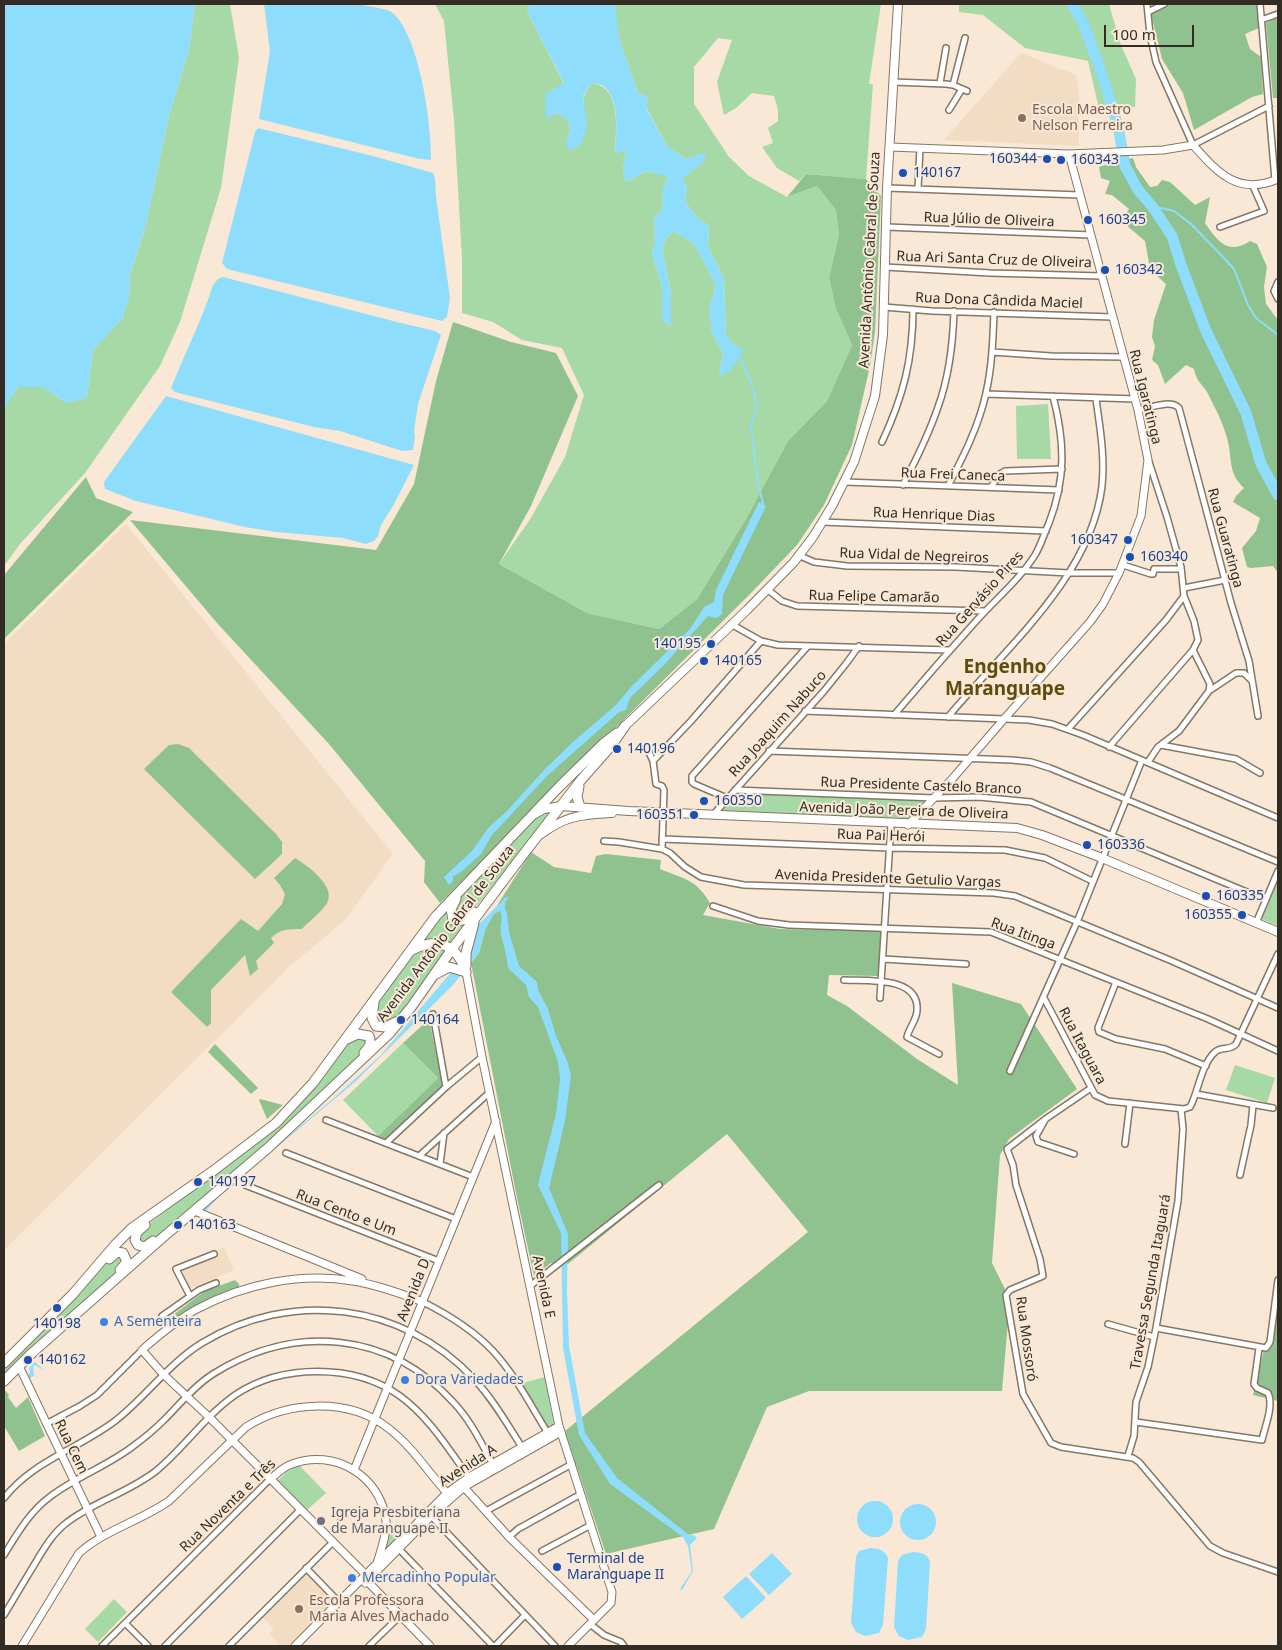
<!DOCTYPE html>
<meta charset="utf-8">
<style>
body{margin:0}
#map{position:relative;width:1282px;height:1650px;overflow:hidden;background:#f9e8d5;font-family:"Noto Sans",sans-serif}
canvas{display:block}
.frame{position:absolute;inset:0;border:5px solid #322c25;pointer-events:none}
.scale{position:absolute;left:1104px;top:25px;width:90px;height:22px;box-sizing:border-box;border:2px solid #322c25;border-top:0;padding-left:6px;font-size:15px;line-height:18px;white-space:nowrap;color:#322c25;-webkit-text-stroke:4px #f9e8d5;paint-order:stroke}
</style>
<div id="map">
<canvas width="1282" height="1650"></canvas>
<div class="frame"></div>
<div class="scale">100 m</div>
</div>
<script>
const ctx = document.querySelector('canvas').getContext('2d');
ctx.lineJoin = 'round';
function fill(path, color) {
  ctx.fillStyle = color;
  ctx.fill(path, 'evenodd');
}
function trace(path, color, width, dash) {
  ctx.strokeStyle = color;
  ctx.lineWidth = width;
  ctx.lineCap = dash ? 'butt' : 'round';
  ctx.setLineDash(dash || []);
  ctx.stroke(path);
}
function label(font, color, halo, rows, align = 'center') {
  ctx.font = font + ' "Noto Sans",sans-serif';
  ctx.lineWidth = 4;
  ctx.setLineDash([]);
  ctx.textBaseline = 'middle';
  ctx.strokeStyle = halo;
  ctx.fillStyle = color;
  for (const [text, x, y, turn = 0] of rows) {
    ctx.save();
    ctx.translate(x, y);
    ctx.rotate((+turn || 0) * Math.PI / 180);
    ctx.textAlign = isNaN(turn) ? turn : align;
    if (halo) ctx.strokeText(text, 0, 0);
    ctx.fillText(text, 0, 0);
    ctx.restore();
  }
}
const built = new Path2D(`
 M1021 53 1076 75 1079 96V146L944 140Z
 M126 524 393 854 344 921 289 967 4 1250V644Z
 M224 1247 234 1270 184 1291 174 1268Z
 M305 1570 338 1603 295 1646H281L269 1634 274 1629 260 1615Z`);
const green = new Path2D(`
 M195 4H230L239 58 221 188 180 322 160 366 85 473 20 544 4 566V408L18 387H42L67 403 87 397 93 350 122 319 129 297 130 275 145 228 169 115 189 50Z
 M435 4H530L527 11 564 84 546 118 557 113 567 119 571 130 566 141 587 125C584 108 579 98 592 83 622 87 616 130 615 153L626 150 623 171 626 182 646 171 669 176 663 187 662 209 654 219 655 243 652 254 662 287V320L671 326V293L662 249 666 239 674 231 694 244 716 285 709 309 712 333 723 353 719 376 734 345 726 335 724 279 708 247 709 225 699 220 685 202 687 188 682 178 702 163 706 153 686 159 667 146 646 107 648 97 638 93 619 39 614 5 615 4H881L869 84H873L866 179 806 174 799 181 777 168 762 147 773 143 768 128 778 121V110L774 96 752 93 736 108 724 115 717 82 732 40 718 38 694 67V104L729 157 749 176 787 197 817 186 836 210 839 234 829 278 836 309 852 345 827 401 788 441 746 519 697 599 659 629 587 613 499 564 531 518 565 457 584 395 562 348 522 340 493 322 462 313V258L454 120 444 21Z
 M959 4H1109L1121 45 1136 79 1135 107H1122L1117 115 1121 125 1126 159 1121 125 1099 109 1088 61 1025 48 983 15 959 12Z
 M1048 404 1051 459H1017L1016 406Z
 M736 791 930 799 908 825 713 815Z
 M557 807 473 910 457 919 452 911 461 896 538 814Z
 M1278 878V926L1261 919Z
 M448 907 446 917 454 925 473 917 451 944 432 938 421 942Z
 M429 945 448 949C434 969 403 1022 380 1026L373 1015C384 990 402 955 429 945Z
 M367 1034 362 1062 153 1241 136 1243 137 1233 181 1199 195 1184 285 1115 350 1039Z
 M403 1043 438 1078 378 1136 343 1100Z
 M1235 1065 1275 1078 1267 1103 1226 1090Z
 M116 1251 128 1260 113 1278 4 1382V1364Z
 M545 1377 554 1426 547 1429 519 1384Z
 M299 1465 326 1493 307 1510 276 1482 287 1472Z
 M387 1521 402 1536 377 1563Z
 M114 1599 127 1612 98 1642 85 1629Z`);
const forest = new Path2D(`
 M1171 4H1257L1259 28 1245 34 1250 49 1261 57 1263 94 1252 97 1194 130 1183 93 1162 59 1151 14Z
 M1278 18V98H1273L1266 23Z
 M1133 158 1136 167 1150 187 1157 186 1162 180 1170 182 1195 205 1210 197 1205 223C1217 240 1227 256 1250 241L1257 244 1267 267 1264 287 1266 304 1278 320V573L1273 566 1251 568 1247 567 1242 548 1256 531 1260 518 1233 502 1236 496 1244 488C1227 472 1233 459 1227 438 1225 431 1222 423 1219 416 1215 408 1211 400 1207 392 1201 382 1197 383 1194 369L1186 365 1165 384 1158 365 1152 360 1155 346 1152 337 1154 320 1166 284 1156 275 1149 263 1145 241 1126 225 1124 216 1129 209 1112 195 1105 194 1110 181 1101 178 1099 167 1117 161Z
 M806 174 866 179 881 196 875 332 870 366 852 445 824 505 797 545 753 591 440 903 424 882 425 861 329 744 217 623 130 520 376 550 414 484 436 381 453 322 511 342 556 353 578 396 531 506 499 564 587 613 659 629 697 599 746 519 788 441 827 401 852 345 836 309 829 278 839 234 836 210 817 186 787 197Z
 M86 477 96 498 133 512 4 639V575Z
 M178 744 189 748 276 834 282 842V854L255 879 144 769 169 745Z
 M531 852 554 867 591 873 596 856 606 854 661 860 660 869C684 879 696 879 710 903L703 915 780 929 881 931 878 976 829 975 827 995 847 1006 917 1059 958 1085 952 983 1021 1004 1077 1089 1009 1139 1000 1155 992 1263 1010 1299 1002 1391H809L767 1407 714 1529 606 1554 565 1431 808 1232 727 1134 568 1264 551 1263 534 1276 517 1198 471 963 479 953 485 930 498 904Z
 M295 858C307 865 337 887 327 903 321 913 309 921 302 929 288 929 280 929 271 938L274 943 256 961 258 969 250 976 245 955 211 990V1023L207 1027 171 992 241 919 258 931 282 904 285 894 280 885 274 878Z
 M429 1019 443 1086 385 1139 378 1136 438 1078 403 1043Z
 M215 1044 258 1088 251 1094 208 1052Z
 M260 1099 283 1105 267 1119 259 1100Z
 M235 1280 239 1284V1287C215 1296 194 1305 173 1320H170L169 1318 205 1291Z
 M1278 1292V1401L1253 1395Z
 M4 1389 9 1395 8 1397 16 1408 28 1397 45 1436 19 1451 4 1426Z`);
const water = new Path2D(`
 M4 4 195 5 189 50 169 115 145 228 130 275 129 297 122 319 93 350 87 397 67 403 42 387H18L4 409Z
 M264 4C302 4 342 0 379 8 382 9 387 10 390 11 419 30 432 127 431 160L420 159 259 119 270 51Z
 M530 4H615L619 39 638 93 648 97 646 108 667 146 686 159 707 152 702 163 683 178 687 188 685 202 699 220 709 225 708 247 724 279 726 335 734 345 744 350 730 371 719 376 723 353 712 333 709 309 716 285 694 244 674 231 666 239 662 249 671 293V326L662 320V287L652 254 655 243 654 219 662 209 663 186 669 177 646 171 626 182 623 171 626 150 615 153C616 134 621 99 603 86 601 84 596 84 592 83 577 99 586 106 587 124 587 131 582 140 579 146L569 151 566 141 571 130 567 119 557 113 546 119 545 94 564 83 527 11Z
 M258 128 373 156 433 173 435 179 436 197 450 298 447 317 442 321 227 269 222 263 255 132Z
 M223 277 397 322 435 331 441 335 418 404 414 431 415 437 413 450 402 451 340 431 314 427 175 392 171 388C185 353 202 320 213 285L218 279Z
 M166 396 414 465 393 506 381 525 378 536 374 541 366 544 343 538 276 532 245 527 136 501 105 489 104 482Z
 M759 502 766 506 723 595 722 614 717 618 708 616 664 665 630 698 626 710 619 712 547 776 491 836 481 854 461 872 453 876V881L449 885 444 877 472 851 489 827 507 811 544 770 573 742 616 705 631 687 690 629 704 607 714 602 716 590Z
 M509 896 505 903V909L507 913 509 932 519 966 537 982 538 990 548 1009 556 1036 567 1061 571 1075 565 1121 549 1188 568 1234 567 1292 569 1346 585 1433 617 1478 689 1535H693L697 1538 690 1545 693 1571 682 1590 680 1589 692 1571 688 1546 683 1537 610 1484 579 1435 563 1348 561 1233 538 1185 556 1114 560 1079 558 1062 538 1007 529 997 526 985 508 968C507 956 504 947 501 935 499 926 504 920 500 911L494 914 485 930 479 953 453 985 355 1082 222 1193 204 1213 200 1210 334 1098 381 1055 470 950 479 924 505 898Z
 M35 1362 45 1371 35 1365 33 1367 34 1376 31 1377 29 1381 48 1416 46 1417 26 1377 30 1373 29 1368Z
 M857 1519a18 18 0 1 1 36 0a18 18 0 1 1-36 0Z
 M900 1522a18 18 0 1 1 36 0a18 18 0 1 1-36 0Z
 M870 1548C879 1549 884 1549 888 1558L883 1625 879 1633 865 1636 856 1632 851 1623 856 1557 859 1551Z
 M913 1552C922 1553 927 1553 930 1562L926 1629 922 1637 908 1640 899 1636 894 1627 898 1561 902 1555Z
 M772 1553 792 1574 769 1595 749 1574Z
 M746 1576 766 1598 742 1619 723 1597Z`);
const stream = new Path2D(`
 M1152 206 1174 211 1191 224 1223 257 1234 269 1248 305 1256 318 1278 335
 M738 358 743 363 754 392 757 406 751 425 758 484 763 503 762 506`);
const river = new Path2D(`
 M1072 4 1083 23 1103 77 1118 126 1125 166 1138 190 1152 206 1172 236 1181 265 1206 331 1246 413 1261 464 1278 495`);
const street = new Path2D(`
 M1147 4 1150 35 1156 62 1193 145 1269 106
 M1260 4 1275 180
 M1148 12 1164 4
 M1261 20 1278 14
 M893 82 946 84 953 85 967 91
 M940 83 946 48
 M953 85 965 38
 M949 110 962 89
 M887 188 1080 195
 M918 188 920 148
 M886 227 1091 235
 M1220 227 1264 211 1253 186
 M885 267 990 273 1102 276
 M1278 282 1274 291 1278 299
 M884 307 932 311 1112 317
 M992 352 1051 356 1123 357
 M986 394 1135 399
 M1138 410C1149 408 1171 399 1179 408L1231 603 1249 661 1258 716
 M882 442C903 397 913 360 913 309
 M845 482 1059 490
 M903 485C916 460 929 434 938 407 949 377 953 343 954 311
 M948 486C963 457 979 426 986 393 992 367 993 339 994 312
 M991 487 1000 474 1005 471 1062 469
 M822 522 1046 531
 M798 555 814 562 847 566 956 567 1069 573H1119
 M1123 565 1151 574H1153L1154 569H1181
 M1184 588 1225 580
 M767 589 782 601 797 606 985 611
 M731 624 761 641 778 645 949 650
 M1209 691 1236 673H1244L1251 680
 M805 711 1029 720 1052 724 1083 735 1278 818
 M894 715C921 683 949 651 977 620 996 599 1020 579 1035 555 1041 545 1044 534 1049 523 1066 479 1065 442 1053 396
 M948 717C1004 649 1091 578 1102 486 1105 456 1100 428 1096 399
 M1068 729 1166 620 1184 596
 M1161 745 1236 759 1260 773
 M646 746 653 761 656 784 662 786 664 790 662 849
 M1109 747 1193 650 1198 640 1194 621 1184 596 1181 567 1167 517 1149 462
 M769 751 1012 760 1031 762 1050 768 1278 862
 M653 761 691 721 761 641
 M1148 762 1158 747 1179 731 1209 691 1210 684 1193 650
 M735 790 934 798 979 797 1031 802 1266 900
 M727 798 694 784 692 782V776L807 647
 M713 815 824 691 845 665 859 646
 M662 839 890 848 1005 850 1045 858 1092 881
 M604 841 619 842 662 849 670 853 685 867 701 877 744 885 994 893 1015 896 1172 961 1278 1008
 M713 906 758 921 789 925 991 932 1208 1019 1278 1051
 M1256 923 1278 871
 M883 959 966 964
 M844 980C868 981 920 976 917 1011 916 1021 909 1028 907 1037L939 1054
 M1116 982 1098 1028 1099 1032 1116 1039 1165 1049 1206 1066
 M880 998 891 824
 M1044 998 1095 1095 1108 1101 1184 1109 1190 1107 1192 1103C1199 1087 1202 1064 1215 1052 1221 1046 1230 1051 1236 1044L1278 954
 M433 1014 446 1087
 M1010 1071 1077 922 1142 760
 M1091 1088 1047 1118 1007 1149 1013 1165 1016 1185 1040 1259 1043 1276 1010 1290 1006 1295 1023 1394 1051 1443 1061 1447 1133 1458 1139 1462 1210 1546 1223 1553 1278 1572
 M1196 1094 1273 1108
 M326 1120 473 1177
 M1045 1120 1036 1136 1038 1142 1074 1154
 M386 1143 446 1087 482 1057
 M1125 1144 1130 1103
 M286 1153 456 1219
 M419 1156 490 1092
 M440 1164 444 1133
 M1240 1175 1251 1125 1253 1105
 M245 1185 439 1261
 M530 1286 659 1185
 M190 1296 176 1269 214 1254
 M423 1302C447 1314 474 1331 493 1351 516 1376 531 1406 549 1435
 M1108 1324 1154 1337
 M169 1327 162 1316 199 1290 216 1283
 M1156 1328 1266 1348 1270 1342 1278 1280
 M1136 1422 1262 1440C1265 1426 1274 1406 1268 1393L1257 1388 1254 1384 1259 1348
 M46 1424 80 1406 97 1395 142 1350
 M1128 1456 1134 1436 1136 1402 1148 1367 1156 1328 1178 1201 1183 1129 1181 1109
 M4 1498C33 1461 78 1449 115 1421 146 1397 168 1364 202 1343 291 1289 402 1302 474 1379 493 1399 507 1424 522 1447
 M486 1511 572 1464
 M431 1516 555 1646
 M509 1537 518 1529 581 1494
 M398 1548 493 1646
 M542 1551 591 1525
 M4 1555C17 1534 30 1511 51 1496 76 1477 107 1466 132 1447 143 1439 154 1430 164 1420 180 1404 194 1386 213 1374 294 1323 389 1331 454 1403 471 1421 481 1443 493 1464
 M306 1568 339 1602
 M4 1615C13 1600 22 1585 31 1570 41 1554 50 1536 65 1524 92 1502 128 1493 156 1471 184 1448 205 1416 235 1395 281 1364 354 1363 400 1396 430 1418 449 1450 471 1480
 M126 1624 148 1646
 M590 1624 604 1635 621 1642 624 1646
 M102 1646 270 1479
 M165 1646 300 1510
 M229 1646 333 1542
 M369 1646 400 1616
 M495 1646 525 1615`);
const secondary = new Path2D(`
 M890 147 1069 154 1163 150 1193 145C1218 173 1238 196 1278 179
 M908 825 953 778 1004 719 1090 622 1103 604 1119 573 1141 516 1148 460 1138 410 1069 154
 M466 972 482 1057 559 1426 612 1592 611 1603 568 1646
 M195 1211 362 1279
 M423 1302C400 1293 377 1285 353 1281 301 1272 244 1284 197 1309 177 1320 159 1335 142 1350L163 1374 210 1418 366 1575 367 1581 430 1646
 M19 1366 101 1537
 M354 1470 496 1121
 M270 1479C277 1474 283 1467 292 1464 334 1448 381 1476 386 1521 387 1535 381 1550 377 1563
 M462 1485 509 1537 594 1620
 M365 1583 431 1516 464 1487 561 1432
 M22 1646 79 1553C105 1530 140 1521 169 1501L246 1427C287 1401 348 1397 388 1428 411 1445 428 1472 447 1493
 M295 1646 447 1493 469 1477 559 1426`);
const primary = new Path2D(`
 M625 726 747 610 794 562 813 537 832 506 854 462 875 396 883 335 887 188 898 4
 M535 814 544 809 561 806 629 811 1017 828 1042 835 1102 858 1278 932
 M541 834C567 815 581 815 612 813`);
const highway = new Path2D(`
 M579 786 577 797 580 807
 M456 899 451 909 453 920C461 922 469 919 474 912
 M412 950C438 936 457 945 466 972
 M466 966V953L474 923
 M436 974 449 967 466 972
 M374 1002 372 1018 376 1026 386 1027 398 1021
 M347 1039 358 1034 369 1036C372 1044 369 1047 364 1053
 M145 1225 137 1232 135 1240 138 1245 145 1247 153 1241
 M109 1259 117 1252 123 1253 127 1262 120 1270
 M4 1363 73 1294 115 1245 132 1228 213 1171 276 1123 313 1083 436 916 560 786 604 743 617 733
 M4 1381 32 1353 161 1239 268 1148 390 1033 412 1006 452 949 519 860 581 780 611 746 625 726`);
const markers = [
 [1022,118,5,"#8d6e63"],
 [1047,159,5,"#1a4fb4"],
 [1061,160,5,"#1a4fb4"],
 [903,173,5,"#1a4fb4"],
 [1088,220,5,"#1a4fb4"],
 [1105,270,5,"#1a4fb4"],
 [1128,540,5,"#1a4fb4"],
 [1130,557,5,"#1a4fb4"],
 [711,644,5,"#1a4fb4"],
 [704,661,5,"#1a4fb4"],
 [617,749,5,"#1a4fb4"],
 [704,801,5,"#1a4fb4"],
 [694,815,5,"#1a4fb4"],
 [1087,845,5,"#1a4fb4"],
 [1206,896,5,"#1a4fb4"],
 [1242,915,5,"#1a4fb4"],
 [401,1020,5,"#1a4fb4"],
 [198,1182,5,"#1a4fb4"],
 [178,1225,5,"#1a4fb4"],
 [57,1308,5,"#1a4fb4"],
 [104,1322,5,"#3f7fe0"],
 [28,1360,5,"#1a4fb4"],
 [405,1380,5,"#3f7fe0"],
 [321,1521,5,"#6b7280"],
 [557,1567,5,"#1a4fb4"],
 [352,1578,5,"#3f7fe0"],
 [299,1609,5,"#8d6e63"]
];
const educationNames = [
 ["Escola Maestro",1032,110],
 ["Nelson Ferreira",1032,126],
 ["Escola Professora",309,1601],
 ["Maria Alves Machado",309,1617]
];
const transitNames = [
 ["160344",1037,159,"right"],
 ["160343",1071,160],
 ["140167",913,173],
 ["160345",1098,220],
 ["160342",1115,270],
 ["160347",1118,540,"right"],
 ["160340",1140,557],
 ["140195",701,644,"right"],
 ["140165",714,661],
 ["140196",627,749],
 ["160350",714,801],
 ["160351",684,815,"right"],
 ["160336",1097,845],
 ["160335",1216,896],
 ["160355",1232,915,"right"],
 ["140164",411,1020],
 ["140197",208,1182],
 ["140163",188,1225],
 ["140198",57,1324,"center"],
 ["140162",38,1360],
 ["Terminal de",567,1559],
 ["Maranguape II",567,1575]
];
const streetNames = [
 ["Rua Júlio de Oliveira",989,220,2],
 ["Avenida Antônio Cabral de Souza",870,260,-87],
 ["Rua Ari Santa Cruz de Oliveira",994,260,2],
 ["Rua Dona Cândida Maciel",999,301,2],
 ["Rua Igaratinga",1145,397,76],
 ["Rua Frei Caneca",953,475,2],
 ["Rua Henrique Dias",934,515,2],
 ["Rua Guaratinga",1225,538,75],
 ["Rua Vidal de Negreiros",914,556,2],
 ["Rua Felipe Camarão",874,597,1],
 ["Rua Gervásio Pires",980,599,-48],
 ["Rua Joaquim Nabuco",778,724,-48],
 ["Rua Presidente Castelo Branco",921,786,2],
 ["Avenida João Pereira de Oliveira",904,811,2],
 ["Rua Pai Herói",881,836,2],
 ["Avenida Presidente Getulio Vargas",888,879,2],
 ["Avenida Antônio Cabral de Souza",446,934,-53],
 ["Rua Itinga",1023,934,20],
 ["Rua Itaguara",1082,1046,62],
 ["Rua Cento e Um",346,1213,21],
 ["Travessa Segunda Itaguará",1151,1282,-80],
 ["Avenida E",543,1287,78],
 ["Avenida D",414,1290,-68],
 ["Rua Mossoró",1026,1339,82],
 ["Rua Cem",71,1447,64],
 ["Avenida A",468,1466,-33],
 ["Rua Noventa e Três",228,1506,-44]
];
const shopNames = [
 ["A Sementeira",114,1322],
 ["Dora Variedades",415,1380],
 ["Mercadinho Popular",362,1578]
];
const worshipNames = [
 ["Igreja Presbiteriana",331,1513],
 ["de Maranguape II",331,1529]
];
const districtNames = [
 ["Engenho",1005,668],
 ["Maranguape",1005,690]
];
fill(built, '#f2dcc4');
fill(green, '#a6d9a6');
fill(forest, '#90c28f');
fill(water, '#8eddfd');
trace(stream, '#8eddfd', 2);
trace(river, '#8eddfd', 11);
trace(street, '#857765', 8);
trace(secondary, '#857765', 9);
trace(primary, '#857765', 10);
trace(highway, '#857765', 11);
trace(street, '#fff', 5);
trace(secondary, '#fff', 7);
trace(primary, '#fff', 8);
trace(highway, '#fff', 9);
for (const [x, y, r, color] of markers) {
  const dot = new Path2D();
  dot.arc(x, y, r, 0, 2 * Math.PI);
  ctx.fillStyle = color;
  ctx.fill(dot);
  trace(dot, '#f9e8d5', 2);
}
label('14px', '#785e54', '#f9e8d5', educationNames, 'left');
label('14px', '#164399', '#f9e8d5', transitNames, 'left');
label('14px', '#322c25', '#f9e8d5', streetNames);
label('14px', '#366cbe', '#f9e8d5', shopNames, 'left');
label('14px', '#5b616d', '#f9e8d5', worshipNames, 'left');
label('bold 19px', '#5e4d0f', '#f9e8d5', districtNames);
</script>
